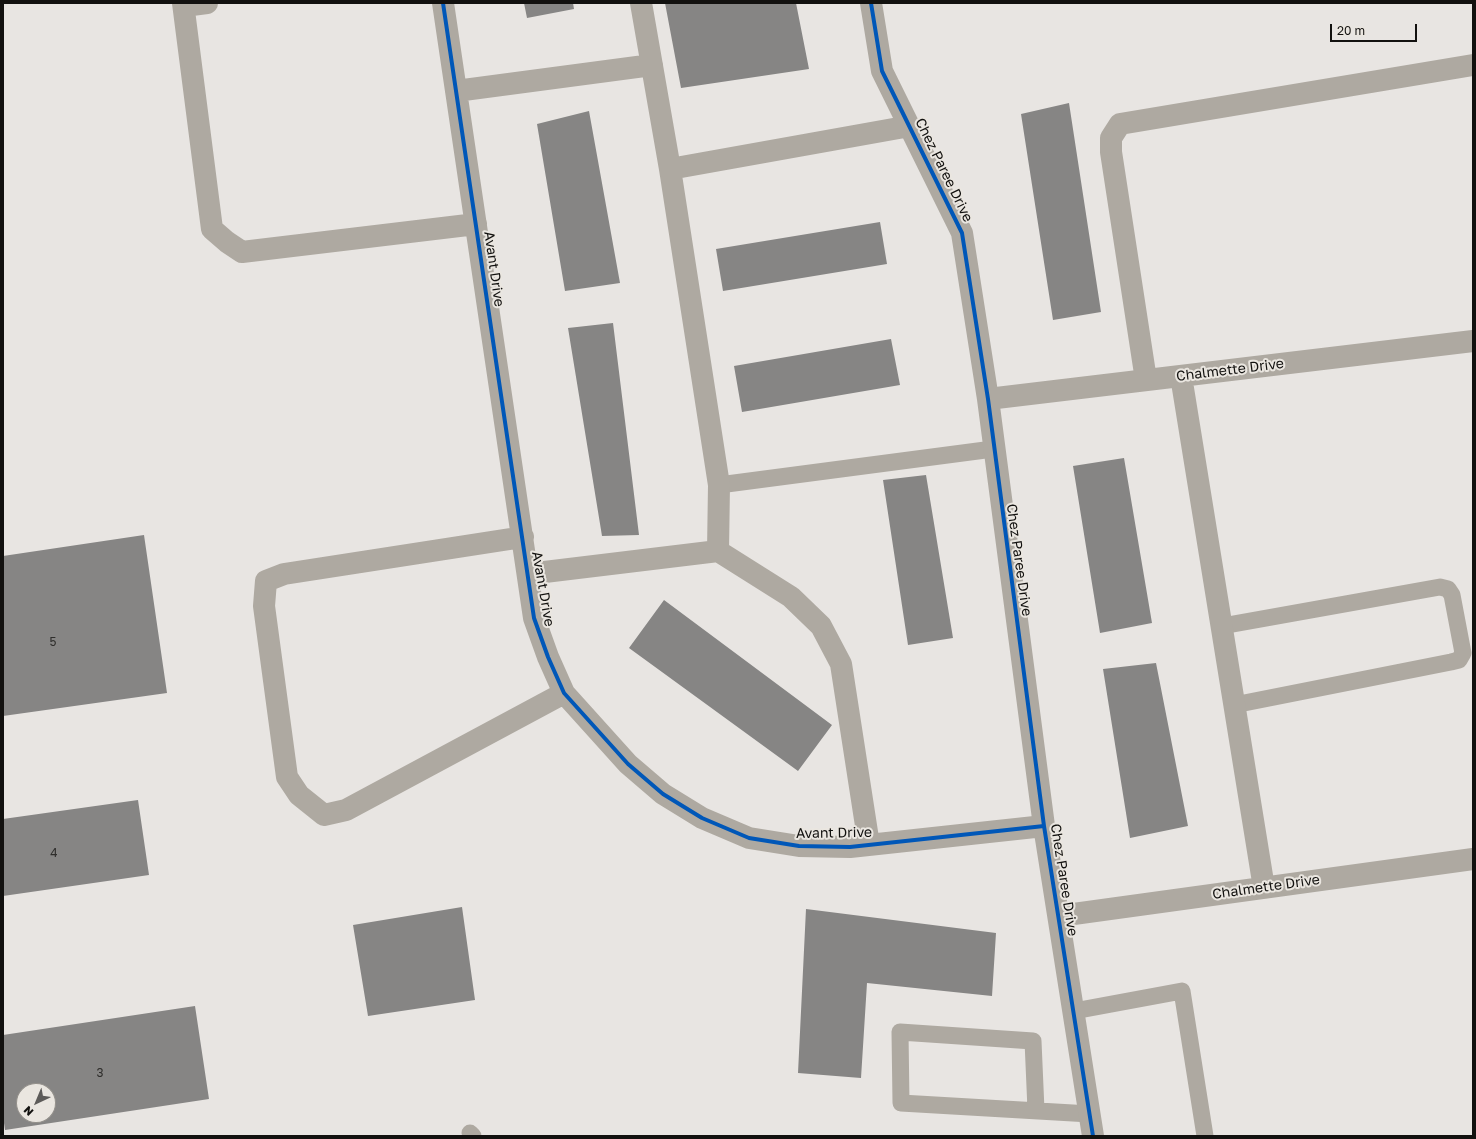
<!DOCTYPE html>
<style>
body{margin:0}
#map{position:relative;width:1476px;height:1139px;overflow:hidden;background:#e8e5e2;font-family:"Golos Text",sans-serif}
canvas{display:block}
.frame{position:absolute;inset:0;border:4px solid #12110f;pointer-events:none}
.north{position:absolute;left:16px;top:1083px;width:40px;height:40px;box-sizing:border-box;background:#eae6e0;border:1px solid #94918c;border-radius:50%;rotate:224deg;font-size:11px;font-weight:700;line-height:16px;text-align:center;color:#12110f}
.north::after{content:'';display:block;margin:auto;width:14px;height:18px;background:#5d5b59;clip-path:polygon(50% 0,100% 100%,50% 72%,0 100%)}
.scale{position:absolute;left:1330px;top:24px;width:87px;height:18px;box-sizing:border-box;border:2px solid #12110f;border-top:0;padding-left:5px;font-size:12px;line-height:14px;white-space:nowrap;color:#12110f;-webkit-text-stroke:3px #eae6e0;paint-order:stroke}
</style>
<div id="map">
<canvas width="1476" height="1139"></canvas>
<div class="frame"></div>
<div class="north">N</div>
<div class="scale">20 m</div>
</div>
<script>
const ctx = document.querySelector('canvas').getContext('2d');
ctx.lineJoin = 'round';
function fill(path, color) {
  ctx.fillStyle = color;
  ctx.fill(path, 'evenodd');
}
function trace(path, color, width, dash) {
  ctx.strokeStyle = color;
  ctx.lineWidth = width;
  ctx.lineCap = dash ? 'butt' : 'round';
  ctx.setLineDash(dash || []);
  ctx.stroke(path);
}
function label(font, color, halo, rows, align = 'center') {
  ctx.font = font + ' "Golos Text",sans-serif';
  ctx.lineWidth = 4;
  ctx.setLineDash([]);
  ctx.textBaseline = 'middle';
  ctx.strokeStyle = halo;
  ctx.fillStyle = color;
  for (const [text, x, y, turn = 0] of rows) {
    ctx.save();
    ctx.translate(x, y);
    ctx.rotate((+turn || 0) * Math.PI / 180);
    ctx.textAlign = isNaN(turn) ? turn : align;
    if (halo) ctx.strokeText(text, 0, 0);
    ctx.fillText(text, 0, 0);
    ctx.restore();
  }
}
const building = new Path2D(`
 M524 3H573L574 9 527 18Z
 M665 3H796L809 69 681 88Z
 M1069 103 1101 312 1053 320 1021 114Z
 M589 111 620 283 565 291 537 124Z
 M880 222 887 264 723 291 716 249Z
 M613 323 639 535 602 536 568 328Z
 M891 339 900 385 742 412 734 366Z
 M1124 458 1152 623 1100 633 1073 466Z
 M926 475 953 638 908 645 883 480Z
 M144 535 167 693 3 716V556Z
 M664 600 832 725 798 771 629 648Z
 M1156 663 1188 826 1130 838 1103 669Z
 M138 800 149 875 3 896V819Z
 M462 907 475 1000 368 1016 353 925Z
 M806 909 996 933 992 996 867 983 861 1078 798 1073Z
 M195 1006 209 1099 5 1130 3 1116V1035ZM24 1091H48V1115H24Z`);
const service = new Path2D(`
 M719 485 993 449
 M1222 626 1440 587 1448 589 1452 595 1463 653 1459 660 1451 662 1234 705
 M1074 1011 1182 991 1205 1136
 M1036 1110 1033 1041 900 1032 901 1103 1090 1114
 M470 1133 473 1136`);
const minor = new Path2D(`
 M183 3 212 229 227 242 242 252 476 224
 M443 3 534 618 548 657 564 693 628 764 663 794 702 818 749 838 799 846 850 847 1044 826
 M641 3 670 169 719 485 718 551
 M871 3 882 71 962 233 988 399 1044 826 1093 1136
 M184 6 207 3
 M456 91 652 65
 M670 169 910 126
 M1181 376 1264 888
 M1146 380 1111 152V138L1120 124 1473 65
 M988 399 1473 341
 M523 537 284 574 266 581 264 606 287 777 299 795 324 815 346 810 564 693
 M528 574 718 551 791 597 821 626 841 664 869 845
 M1059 916 1473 859`);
const cycleway = new Path2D(`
 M443 3 534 618 548 657 564 693 628 764 663 794 702 818 749 838 799 846 850 847 1044 826
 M871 3 882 71 962 233 988 399 1044 826 1093 1136`);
const numberNames = [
 ["5",53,642],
 ["4",54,853],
 ["3",100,1073]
];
const streetNames = [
 ["Chez Paree Drive",944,170,64],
 ["Avant Drive",494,269,82],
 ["Chalmette Drive",1230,370,-7],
 ["Chez Paree Drive",1019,560,82],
 ["Avant Drive",543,589,80],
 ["Avant Drive",834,833,-1],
 ["Chez Paree Drive",1064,880,81],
 ["Chalmette Drive",1266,887,-8]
];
fill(building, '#868584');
trace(service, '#aea9a1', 17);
trace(minor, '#aea9a1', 22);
trace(cycleway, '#0057b8', 4);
label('12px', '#2f2e2c', null, numberNames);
label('14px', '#12110f', '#eae6e0', streetNames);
</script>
